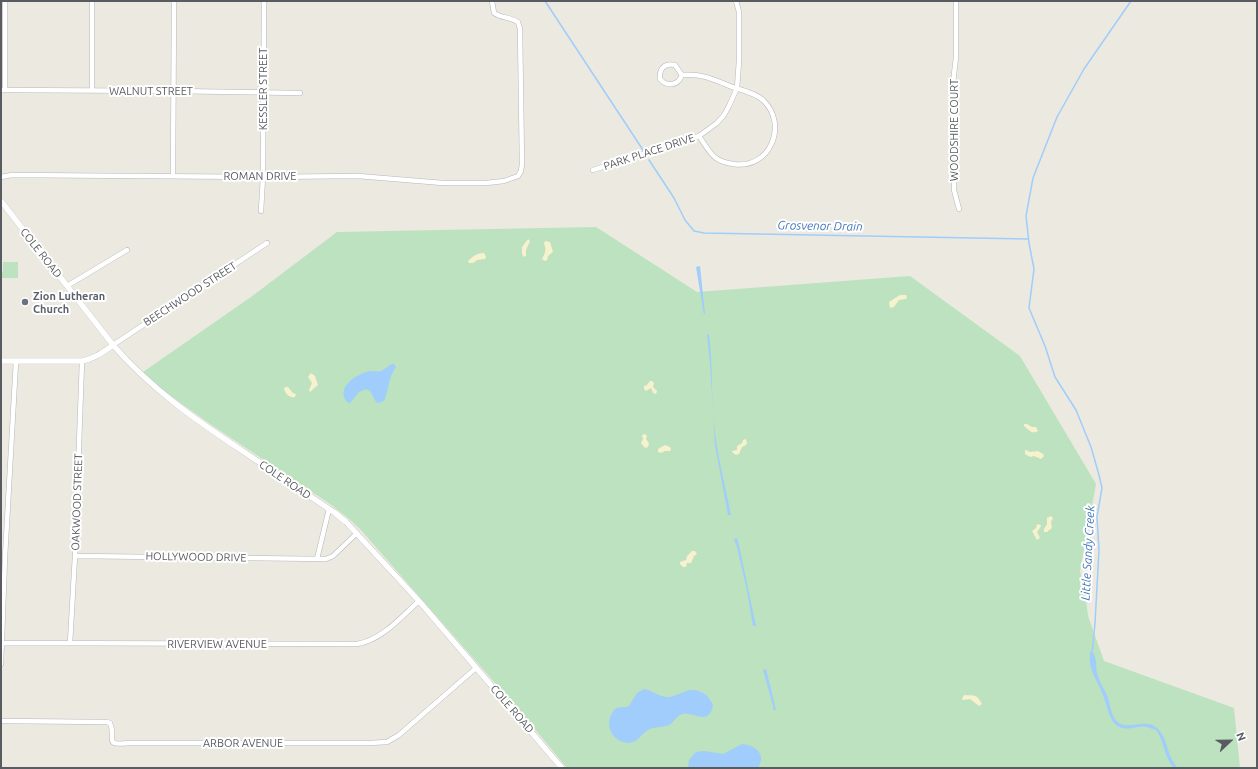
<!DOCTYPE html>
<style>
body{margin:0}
#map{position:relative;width:1258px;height:769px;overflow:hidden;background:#ebe9e0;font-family:Ubuntu,sans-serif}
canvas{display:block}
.frame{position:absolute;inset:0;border:2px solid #585b60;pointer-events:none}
.north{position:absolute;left:1210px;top:721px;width:40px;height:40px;-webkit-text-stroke:3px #fff;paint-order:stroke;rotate:68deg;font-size:11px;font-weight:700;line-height:16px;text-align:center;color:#585b60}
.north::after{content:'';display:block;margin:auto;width:14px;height:18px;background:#585b60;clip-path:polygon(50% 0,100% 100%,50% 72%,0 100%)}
</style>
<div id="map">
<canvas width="1258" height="769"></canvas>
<div class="frame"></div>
<div class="north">N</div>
</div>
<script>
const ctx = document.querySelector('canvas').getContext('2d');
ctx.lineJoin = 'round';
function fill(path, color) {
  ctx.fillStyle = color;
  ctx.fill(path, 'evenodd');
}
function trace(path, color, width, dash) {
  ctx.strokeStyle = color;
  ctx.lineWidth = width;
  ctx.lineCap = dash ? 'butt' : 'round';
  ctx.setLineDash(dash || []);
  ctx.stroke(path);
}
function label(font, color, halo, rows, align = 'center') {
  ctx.font = font + ' Ubuntu,sans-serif';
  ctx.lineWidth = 4;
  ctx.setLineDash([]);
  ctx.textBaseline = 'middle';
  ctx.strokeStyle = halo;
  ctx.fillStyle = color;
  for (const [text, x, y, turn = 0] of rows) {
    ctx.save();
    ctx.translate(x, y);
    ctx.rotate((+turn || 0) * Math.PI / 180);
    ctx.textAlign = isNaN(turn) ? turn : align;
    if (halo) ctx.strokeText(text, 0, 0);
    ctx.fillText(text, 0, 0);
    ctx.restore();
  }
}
const green = new Path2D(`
 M596 227 697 292 910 276 1020 356 1096 484 1080 571 1086 600 1088 616 1104 661 1234 708 1240 768H567L524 716 360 529 349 519 330 504 210 424 169 395 143 372 251 297 337 232Z
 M3 262H18V278H2V299H1V272H3Z`);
const sand = new Path2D(`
 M528 239 530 241 526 250V256L524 257 522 254V247Z
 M545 241 550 242 553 252 548 256 547 260 545 261 542 259C545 253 547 250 544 244Z
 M484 253 486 257 485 259 477 260 473 263H469L468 261C473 256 477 253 484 253Z
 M900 295H906L907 297 906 299 899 300 894 307 890 308 889 302Z
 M311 373 315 376 318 385 310 392 309 390 312 383 308 377 310 374Z
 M650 381H652L654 383 653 387 657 391 656 394 653 393 651 388 646 391 644 389V386L647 385Z
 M285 387H288L293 393 296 394 295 397C290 398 286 395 284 389Z
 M1024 424H1027L1032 427H1036L1038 431C1032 435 1028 429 1024 426Z
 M645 434 647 436 646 439 649 443 648 447 645 448 641 443 643 439 642 435Z
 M746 439 747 443 746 445 742 447 739 454 736 455 733 453 732 451 737 450V446L742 443 743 440Z
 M665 445 670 447 671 450 670 451H665L661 453 658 452V449Z
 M1025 450H1026L1030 452 1038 451 1043 454 1044 456 1041 459 1034 456 1030 457 1025 454Z
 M1051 516 1053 518 1051 522 1052 528 1047 532H1044V529L1047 524V518Z
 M1037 524 1041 525 1040 528 1037 532 1040 538 1037 540 1032 531 1036 528Z
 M692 551H695L697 554 694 556 691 563H687L686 567H683L680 564V562L686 560 687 556Z
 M964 695C974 696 976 693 982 704L979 706 970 699 963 700 962 699Z`);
const water = new Path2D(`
 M700 266 705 314 704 315 696 267Z
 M707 334 709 335C713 364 711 394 714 424 717 455 725 484 731 515H728L715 445 710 363Z
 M392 364H394L396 367C388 377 389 390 384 401L378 403 376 402 370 391 366 389 359 392 350 403H348C334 388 357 373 371 371 375 371 378 372 381 371 385 369 388 366 392 364Z
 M737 538 740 550 756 626H753L747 591 737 547 734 539Z
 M1090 652H1093C1098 662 1095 664 1097 673 1099 680 1103 688 1107 695 1111 704 1110 717 1119 723 1128 730 1146 718 1157 728 1169 739 1166 756 1178 768H1174C1163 756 1165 742 1156 730 1152 729 1150 728 1147 727 1139 725 1131 730 1122 728 1109 724 1108 708 1104 698 1098 679 1088 673 1090 652Z
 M766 669 776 710H773V706L763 670Z
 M644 689C652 690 659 697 668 697 681 696 687 686 701 692 707 694 711 700 713 706 708 728 692 709 680 715 676 717 673 723 669 725 662 728 655 726 648 730 641 734 638 743 628 743 611 742 603 722 615 709 619 706 625 708 629 706L637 693Z
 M742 744C755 745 767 754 758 768H688L689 760 696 752 704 751 723 754Z`);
const stream = new Path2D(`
 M545 1 643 150
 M649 160 674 198 685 220 694 231 704 233 1028 239
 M1092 653 1095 623 1099 550 1097 517 1102 488 1099 475 1091 447 1076 410 1055 377 1045 346 1029 308 1034 269 1029 243 1026 216 1033 178 1057 117 1084 69 1131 1`);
const minor = new Path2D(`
 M92 1V91
 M956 1V57L952 92 954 137V190L959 209
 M682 75C678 86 667 87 660 79 659 68 665 63 675 65L682 75C701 73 715 80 732 87 742 90 755 93 763 100 789 125 770 170 733 164 727 163 721 162 716 158 709 153 704 143 699 136
 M1 90 173 91 300 93
 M5 90V1
 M593 170 699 136 717 123 724 115 729 106 737 88 739 61V12L736 1
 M173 176 174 1
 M1 177 12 175 263 177 358 176 443 183H486L504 181 518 176 521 171 522 164 520 29 518 22C510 17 501 18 494 13L492 1
 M261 211 263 177 264 1
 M67 286 127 250
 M113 345 267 243
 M75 556 326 559 333 556 357 533
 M317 559 329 509
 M1 643 357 644C382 640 401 617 419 601
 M70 643 75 556 82 361
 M1 664 5 557 16 361
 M1 721 107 722 110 723C117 739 102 746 129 743H370L387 742 399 735 476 668`);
const tertiary = new Path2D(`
 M1 201 113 345C150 388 197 421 244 452 274 472 305 493 335 513L346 522 419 601 562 768
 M1 361H82C94 359 103 352 113 345`);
const markers = [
 [25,302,4,"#6b7280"]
];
const streetNames = [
 ["KESSLER STREET",263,89,-90],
 ["WALNUT STREET",151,91],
 ["WOODSHIRE COURT",954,130,-90],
 ["PARK PLACE DRIVE",649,152,-18],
 ["ROMAN DRIVE",260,176],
 ["COLE ROAD",41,253,52],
 ["BEECHWOOD STREET",190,294,-33],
 ["COLE ROAD",285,480,34],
 ["OAKWOOD STREET",77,502,-88],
 ["HOLLYWOOD DRIVE",196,557,1],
 ["RIVERVIEW AVENUE",217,644],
 ["COLE ROAD",512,709,49],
 ["ARBOR AVENUE",243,743]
];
const worshipNames = [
 ["Zion Lutheran",33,296],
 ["Church",33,309]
];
const waterNames = [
 ["Grosvenor Drain",820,226,1],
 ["Little Sandy Creek",1088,553,-87]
];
fill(green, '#bce2bf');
fill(sand, '#f8f1ce');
fill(water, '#a0cdfb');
trace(stream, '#a0cdfb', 1.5);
trace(minor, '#b5b7bc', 5.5);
trace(tertiary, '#b5b7bc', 6);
trace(minor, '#fff', 4.5);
trace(tertiary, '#fff', 5.5);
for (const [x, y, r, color] of markers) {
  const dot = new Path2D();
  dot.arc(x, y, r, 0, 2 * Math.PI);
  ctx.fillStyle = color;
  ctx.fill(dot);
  trace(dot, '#fff', 1.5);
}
label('11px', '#585b60', '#fff', streetNames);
label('bold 11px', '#5b616d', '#fff', worshipNames, 'left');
label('italic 12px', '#4477bc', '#fff', waterNames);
</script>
